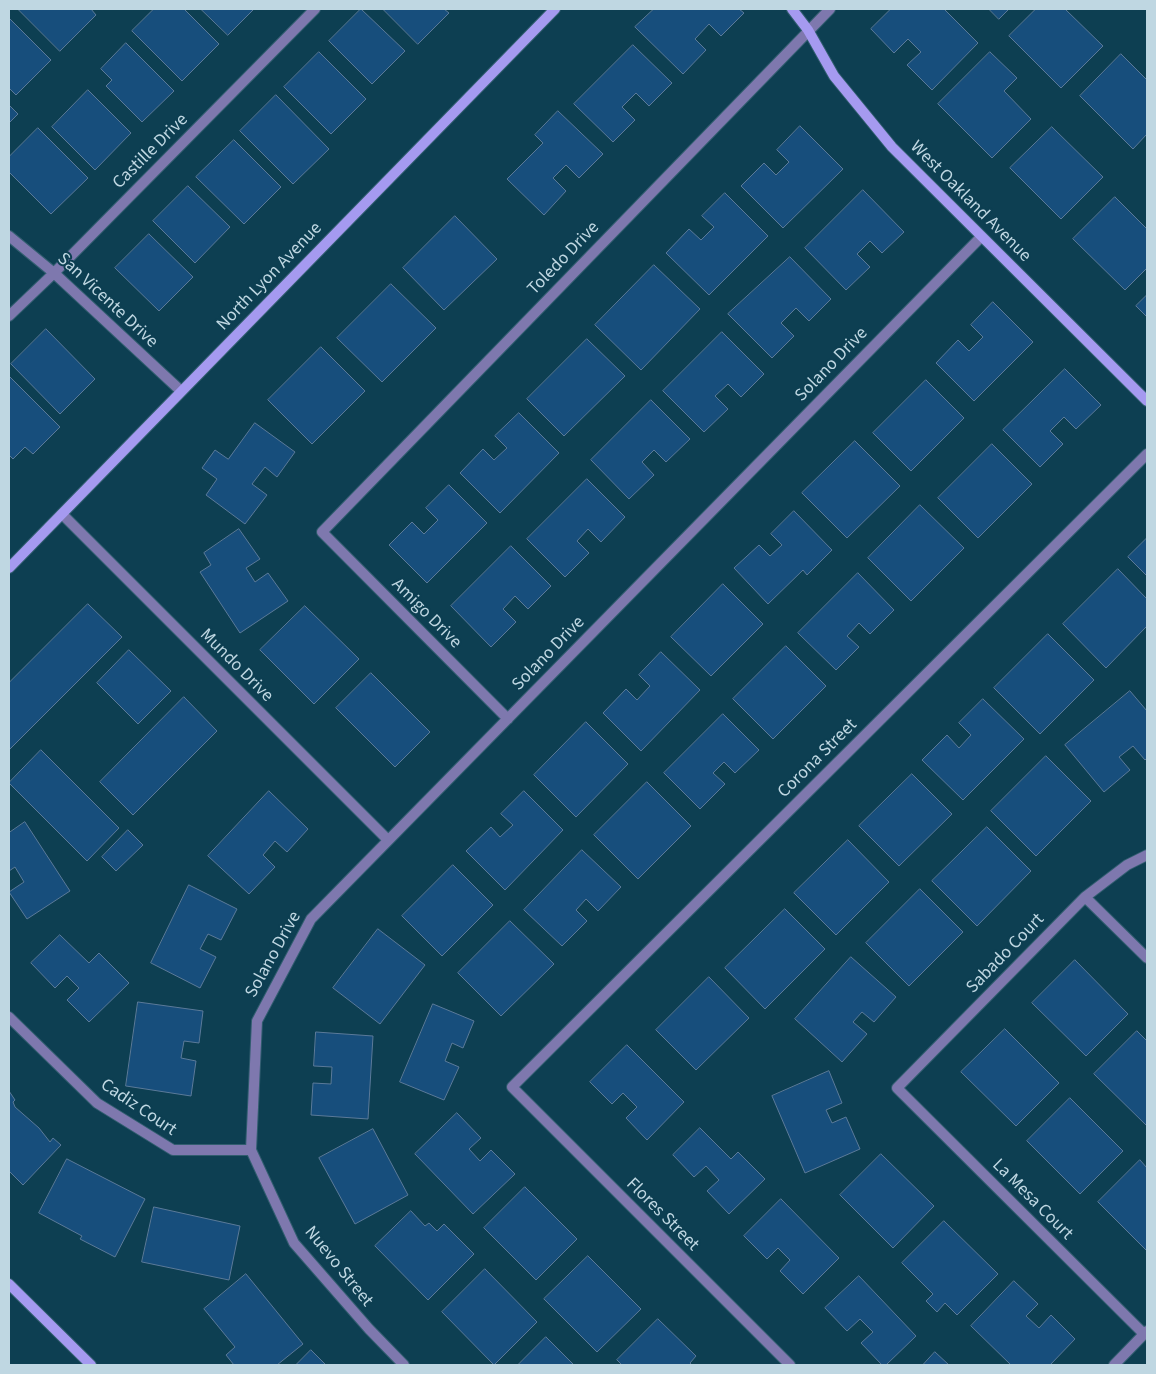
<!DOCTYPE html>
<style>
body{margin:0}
#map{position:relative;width:1156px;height:1374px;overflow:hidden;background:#0d3f52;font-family:"Source Sans 3",sans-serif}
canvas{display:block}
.frame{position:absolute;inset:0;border:10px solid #bfd7e2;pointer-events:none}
</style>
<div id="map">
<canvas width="1156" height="1374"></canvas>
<div class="frame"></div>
</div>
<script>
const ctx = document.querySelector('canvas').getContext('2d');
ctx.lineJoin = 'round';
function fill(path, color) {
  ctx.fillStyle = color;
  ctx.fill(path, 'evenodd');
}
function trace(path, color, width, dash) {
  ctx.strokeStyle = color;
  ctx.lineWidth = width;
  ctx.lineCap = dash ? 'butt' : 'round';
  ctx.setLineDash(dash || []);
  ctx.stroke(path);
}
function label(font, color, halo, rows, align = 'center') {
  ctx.font = font + ' "Source Sans 3",sans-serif';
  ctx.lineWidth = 4;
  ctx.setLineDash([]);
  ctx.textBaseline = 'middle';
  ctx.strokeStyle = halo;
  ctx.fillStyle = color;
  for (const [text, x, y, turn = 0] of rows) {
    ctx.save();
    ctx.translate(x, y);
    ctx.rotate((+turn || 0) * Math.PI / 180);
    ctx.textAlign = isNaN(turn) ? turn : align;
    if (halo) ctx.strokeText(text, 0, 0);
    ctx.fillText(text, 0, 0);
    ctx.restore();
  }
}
const building = new Path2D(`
 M18 9H91L96 15 60 51Z
 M154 9H184L219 44 182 81 132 31Z
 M201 9H254L228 35Z
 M361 9 405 51 372 84 329 41Z
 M383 9H444L449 13 418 44Z
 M654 9H739L744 13 721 36 709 24 695 39 706 50 683 74 635 27Z
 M891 9H944L978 43 932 90 907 65 921 52 908 39 894 53 871 29Z
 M989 9H1009L999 19Z
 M1036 9H1065L1103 46 1061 88 1009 36Z
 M9 18 51 60 16 95 9 88Z
 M126 43 174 91 142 122 106 86 112 80 101 69Z
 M633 45 672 83 649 106 636 93 622 107 635 120 613 142 574 104Z
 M319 52 366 99 331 134 284 87Z
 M990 52 1017 78 1004 91 1031 119 992 158 938 104Z
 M1121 54 1147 80V134L1133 149 1080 96Z
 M88 90 131 133 95 170 52 127Z
 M276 95 329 149 293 184 240 131Z
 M9 105 18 114 9 123Z
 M558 111 603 154 579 178 566 165 553 178 566 191 544 215 507 179 543 143 535 135Z
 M800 126 843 169 783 228 741 186 764 163 776 175 789 162 777 150Z
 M1052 127 1103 177 1061 219 1010 168Z
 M38 128 88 178 51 214 9 172V157Z
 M234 140 281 187 244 224 196 177Z
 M188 186 230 227 195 263 153 221Z
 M863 190 904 232 882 253 870 241 857 254 870 267 846 290 805 248Z
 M725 193 768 236 709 295 666 253 689 229 701 240 714 227 702 216Z
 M1115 197 1147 229V268L1125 290 1073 239Z
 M455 216 497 259 444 310 403 268Z
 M149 234 193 277 159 311 115 268Z
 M790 257 831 299 809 321 796 308 781 323 794 336 772 358 728 314Z
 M654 265 700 309 641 370 595 325Z
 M391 284 436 328 382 382 337 338Z
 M1147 295V317L1136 306Z
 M993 302 1033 342 974 401 936 363 958 340 969 351 983 337 971 325Z
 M46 329 95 379 60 414 11 364Z
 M722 332 764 374 741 397 728 384 715 396 728 409 704 432 663 391Z
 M587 339 625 376 564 436 527 399Z
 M321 347 365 391 312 444 268 400Z
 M1065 369 1101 405 1076 429 1064 417 1050 431 1063 444 1040 467 1003 430Z
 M9 376 60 427 33 454 25 447 13 459 9 455Z
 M926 380 964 418 911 471 873 433Z
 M651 400 690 439 666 462 654 450 642 462 654 475 629 499 591 460Z
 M519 413 559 453 500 513 460 473 483 449 494 460 507 448 495 436Z
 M255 423 295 452 277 477 265 467 252 484 267 495 245 524 206 495 217 479 202 468 215 450 228 459Z
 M855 441 900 486 847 538 802 493Z
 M992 444 1032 484 978 538 938 498Z
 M587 479 625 517 601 542 588 529 577 541 589 553 565 577 527 539Z
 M449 485 487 523 427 583 389 545 412 522 424 534 438 520 426 508Z
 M920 505 964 548 911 601 868 558Z
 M794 511 832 550 807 575 803 570 768 604 734 568 759 545 770 556 782 545 771 534Z
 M239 529 260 559 246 568 255 582 268 573 288 601 240 633 200 572 211 565 204 553Z
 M1147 538V576L1128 557Z
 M511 546 551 586 528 609 515 596 503 609 516 622 491 647 451 606Z
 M1118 569 1147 599V626L1106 668 1063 624Z
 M858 573 894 610 870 634 859 623 847 636 859 647 836 670 798 633Z
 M723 584 763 624 711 676 671 637Z
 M88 604 122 637 9 750V683Z
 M305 606 359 659 314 704 260 650Z
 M1048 634 1094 680 1040 734 994 688Z
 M786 646 826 686 773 739 733 699Z
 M129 650 171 691 138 724 97 683Z
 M661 652 700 690 641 751 603 713 626 689 637 700 650 686 639 675Z
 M371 673 430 732 395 767 336 708Z
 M1130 691 1147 711V758L1145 760 1133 746 1119 757 1130 770 1104 792 1065 745Z
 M184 697 217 731 133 815 100 782Z
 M983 699 1024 739 963 800 922 760 947 735 959 748 971 735 959 723Z
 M723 714 759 750 735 773 724 762 713 773 725 784 700 809 664 773Z
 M586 722 628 764 576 817 534 775Z
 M41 750 119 828 87 861 9 783Z
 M1046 756 1091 801 1036 856 991 811Z
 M912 774 952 814 899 866 859 826Z
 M647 782 691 826 638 879 594 835Z
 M269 791 308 829 287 852 275 841 263 855 275 867 249 894 208 856Z
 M524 791 563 830 505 890 466 851 491 827 500 837 513 825 501 814Z
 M25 822 70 891 27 919 9 892 24 882 15 867 9 871V833Z
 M987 827 1031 871 977 926 932 881Z
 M128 830 143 845 116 871 102 857Z
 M848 840 889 882 836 935 794 893Z
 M582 850 621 887 598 911 586 899 576 910 587 921 562 946 524 910Z
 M453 865 493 905 442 956 402 916Z
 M189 885 237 909 221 940 208 934 200 949 216 957 200 988 151 963Z
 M920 889 963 932 909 986 866 943Z
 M785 909 825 949 765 1009 725 968Z
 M510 921 554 964 501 1016 458 973Z
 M378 929 425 965 380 1024 333 988Z
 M60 935 89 963 99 953 129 983 89 1022 67 1000 79 988 67 976 55 988 31 963Z
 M851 957 896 997 874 1022 862 1012 853 1022 867 1034 842 1062 795 1019Z
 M1075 960 1128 1014 1086 1056 1032 1003Z
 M709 977 749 1018 696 1070 656 1030Z
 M138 1002 203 1011 199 1043 184 1041 181 1058 196 1061 191 1096 126 1086Z
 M433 1004 474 1021 463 1048 452 1043 445 1061 459 1067 444 1100 400 1082Z
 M1005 1029 1059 1083 1016 1126 961 1072Z
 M1137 1031 1147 1041V1126L1094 1074Z
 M316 1032 373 1036 368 1119 311 1115 313 1083 331 1084 332 1067 314 1066Z
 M627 1045 684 1102 647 1140 626 1118 637 1107 623 1093 612 1104 590 1082Z
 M829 1071 842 1103 826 1110 832 1123 846 1117 860 1149 805 1173 772 1096Z
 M9 1091 15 1100 13 1102 15 1107 39 1128 50 1142 53 1138 61 1145 23 1185 9 1171Z
 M1070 1098 1123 1151 1080 1194 1027 1141Z
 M457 1113 481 1138 469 1149 480 1161 491 1150 515 1174 473 1214 415 1154Z
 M700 1128 731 1159 738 1152 765 1179 729 1214 707 1191 719 1180 706 1166 694 1177 673 1155Z
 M373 1129 408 1195 355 1224 319 1158Z
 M881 1154 934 1206 893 1248 840 1195Z
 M67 1159 145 1199 115 1257 80 1239 82 1236 39 1213Z
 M1140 1160 1147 1168V1251L1098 1202Z
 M525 1187 577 1239 536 1280 484 1228Z
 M781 1199 839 1258 803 1294 780 1271 790 1260 778 1248 767 1259 744 1236Z
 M154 1207 240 1226 229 1280 142 1262Z
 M411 1211 425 1226 429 1223 437 1231 444 1224 474 1254 428 1300 375 1246Z
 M944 1221 998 1274 957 1315 945 1303 937 1312 926 1301 933 1294 902 1263Z
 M588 1256 641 1309 597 1352 544 1299Z
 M485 1269 537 1322 494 1365 442 1312Z
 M246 1274 303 1344 277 1365H234L226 1355 235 1347 204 1309Z
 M859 1276 916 1336 886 1365H882L861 1343 873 1332 860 1319 847 1331 825 1308Z
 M1014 1281 1038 1304 1026 1316 1039 1328 1051 1315 1075 1339 1050 1365H1011L971 1326Z
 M658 1319 696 1356 690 1363 692 1365H622L617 1360Z
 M546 1337 574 1365H518Z
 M311 1350 326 1365H296Z
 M935 1352 949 1365H923Z`);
const street = new Path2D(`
 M9 236 54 273 181 391
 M9 316 54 273 315 9
 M62 514 388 840
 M508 719 322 532 830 9
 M1085 897 1147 958
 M9 1017 97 1103 173 1150H251
 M1144 1334 897 1088 1085 897 1127 865 1147 855
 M404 1365 369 1329 294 1243 251 1150 257 1021 311 919 981 237
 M790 1365 512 1087 1147 454
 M1114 1365 1147 1331`);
const secondary = new Path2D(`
 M792 9 808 30 834 76 892 147 1147 401
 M9 568 555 9
 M9 1284 91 1365`);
const streetNames = [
 ["Castille Drive",151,152,-45],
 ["West Oakland Avenue",970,202,45],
 ["Toledo Drive",564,259,-46],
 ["North Lyon Avenue",270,277,-46],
 ["San Vicente Drive",107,301,43],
 ["Solano Drive",832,365,-46],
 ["Amigo Drive",426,614,45],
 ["Solano Drive",549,654,-46],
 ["Mundo Drive",236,666,45],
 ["Corona Street",818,759,-45],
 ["Sabado Court",1006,954,-46],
 ["Solano Drive",274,955,-61],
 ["Cadiz Court",138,1108,34],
 ["La Mesa Court",1032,1200,45],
 ["Flores Street",662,1215,45],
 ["Nuevo Street",338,1267,51]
];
fill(building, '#174e7c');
trace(building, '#5b7a99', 1);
trace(street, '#315d6f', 12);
trace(secondary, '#315d6f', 12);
trace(street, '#7e78ae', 10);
trace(secondary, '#a59af0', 10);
label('18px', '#bfd7e2', '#0d3f52', streetNames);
</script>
